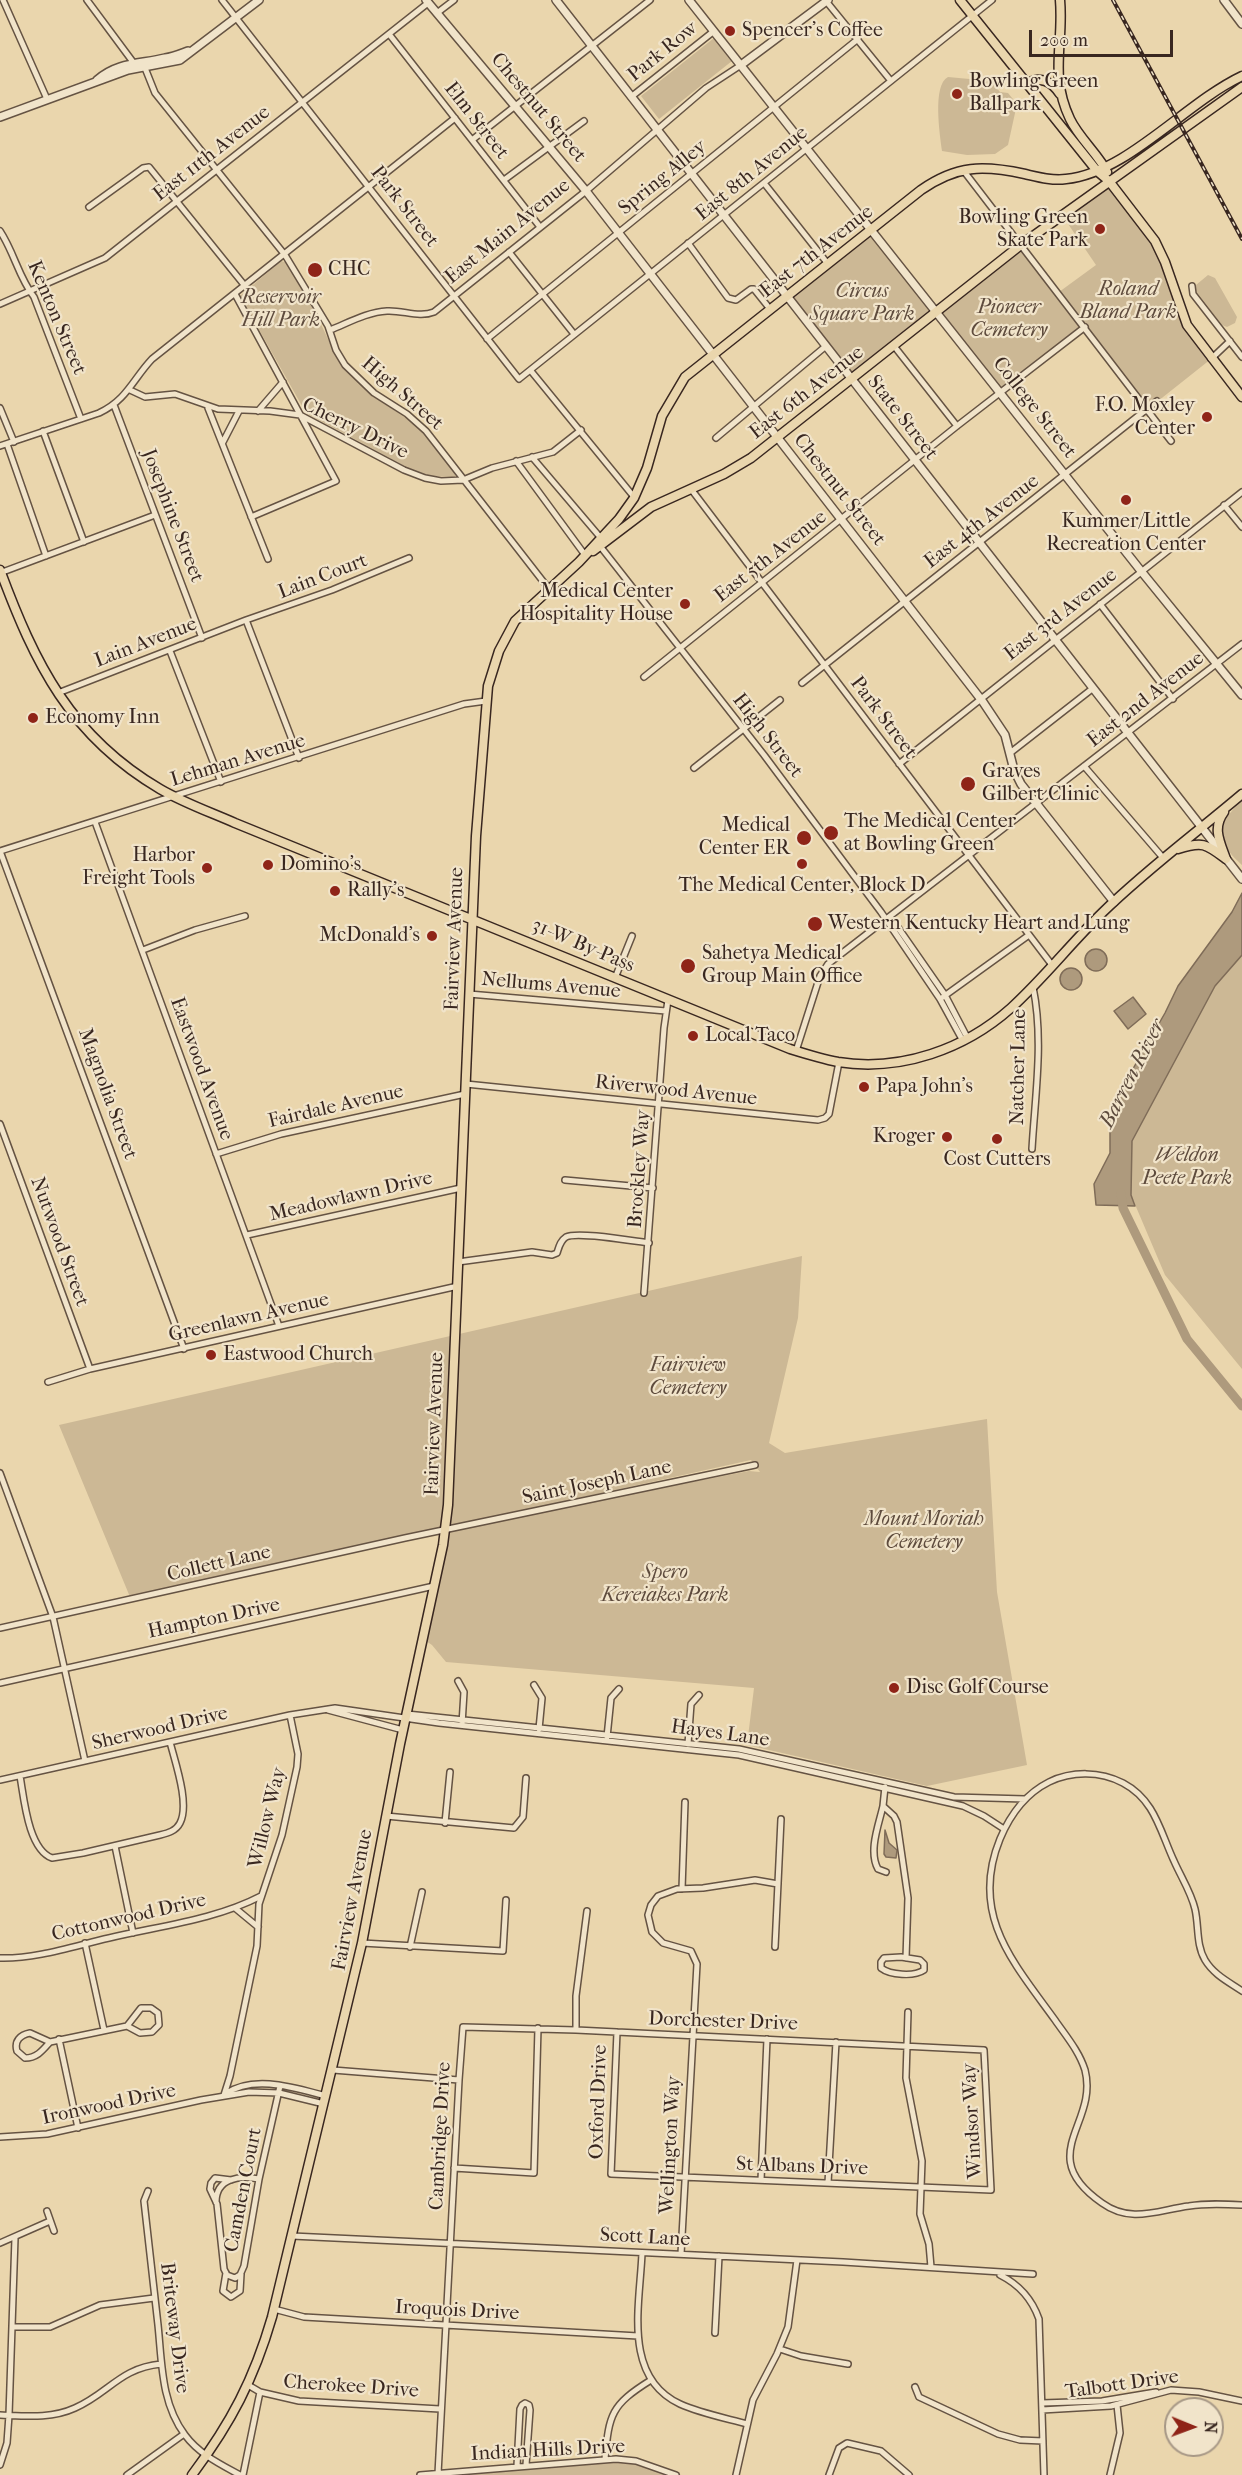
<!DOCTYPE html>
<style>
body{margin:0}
#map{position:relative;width:1242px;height:2475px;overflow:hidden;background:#ead6ad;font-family:"IM FELL French Canon",serif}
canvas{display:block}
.north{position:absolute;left:1164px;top:2397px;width:60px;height:60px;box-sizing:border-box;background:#f1e4ca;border:2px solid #a79886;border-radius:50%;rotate:91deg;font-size:16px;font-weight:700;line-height:24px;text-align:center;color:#392720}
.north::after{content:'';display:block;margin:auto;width:21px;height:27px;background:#8f2418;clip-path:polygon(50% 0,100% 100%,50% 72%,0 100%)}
.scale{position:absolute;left:1029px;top:30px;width:144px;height:27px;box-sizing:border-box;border:3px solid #392720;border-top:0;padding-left:8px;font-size:18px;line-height:21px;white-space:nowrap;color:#392720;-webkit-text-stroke:4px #f1e4ca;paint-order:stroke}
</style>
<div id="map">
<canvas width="1242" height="2475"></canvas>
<div class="north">N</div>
<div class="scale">200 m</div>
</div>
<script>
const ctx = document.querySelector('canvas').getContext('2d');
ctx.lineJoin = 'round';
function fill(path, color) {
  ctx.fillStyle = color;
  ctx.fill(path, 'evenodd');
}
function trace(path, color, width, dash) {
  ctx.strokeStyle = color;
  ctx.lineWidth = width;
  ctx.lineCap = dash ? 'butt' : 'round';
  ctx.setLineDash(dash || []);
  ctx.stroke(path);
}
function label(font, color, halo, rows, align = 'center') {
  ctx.font = font + ' "IM FELL French Canon",serif';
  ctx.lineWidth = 4.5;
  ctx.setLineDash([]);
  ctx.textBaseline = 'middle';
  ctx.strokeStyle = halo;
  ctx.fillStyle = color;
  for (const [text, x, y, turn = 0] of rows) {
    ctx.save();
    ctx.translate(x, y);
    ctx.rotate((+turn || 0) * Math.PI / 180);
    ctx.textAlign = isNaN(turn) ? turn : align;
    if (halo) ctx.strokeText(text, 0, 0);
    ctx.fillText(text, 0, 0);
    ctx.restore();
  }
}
const green = new Path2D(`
 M714 38 732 61 659 119 641 96Z
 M948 77 991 81 1000 92 1008 93 1017 104 1008 145 995 154 967 155 942 151C940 135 932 85 948 77Z
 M1109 181 1156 244 1178 304 1211 359 1148 409 1085 327 1000 392 937 311 851 379 787 296 872 229 937 311 1022 244 1059 292 1096 265 1062 215Z
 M281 261 285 262 308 297 338 360 372 395 420 428 456 474 455 477 430 476 416 472 306 413 240 296Z
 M1208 275 1215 278 1237 317 1235 323 1227 327 1222 325 1196 291V285Z
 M1242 799V865C1229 853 1220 843 1220 825Z
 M1242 955V1369L1165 1275 1131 1195 1132 1141 1215 986Z
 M802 1256 798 1318 769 1443 785 1453 987 1419 997 1592 1027 1765 927 1786 747 1745 754 1688 446 1662 432 1645 423 1639 445 1530 749 1471 760 1472 751 1460 130 1597 59 1425Z
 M605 2459 636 2461 678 2475H431Z`);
const water = new Path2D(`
 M1242 893V955L1215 986 1132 1141 1131 1195 1135 1206 1096 1205 1094 1184 1110 1153V1120L1115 1100 1165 1013 1178 986 1232 912Z
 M1085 960a11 11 0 1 1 22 0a11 11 0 1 1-22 0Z
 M1060 979a11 11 0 1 1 22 0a11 11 0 1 1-22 0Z
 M1133 997 1146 1014 1128 1029 1114 1011Z
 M885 1830 889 1843 897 1850 896 1858 886 1857 884 1854Z`);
const river = new Path2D(`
 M1121 1193 1123 1208 1187 1339 1242 1406`);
const minor = new Path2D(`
 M3 0 47 99
 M87 0 133 62
 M222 0 519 379 992 0
 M826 1 891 81
 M437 13 454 0
 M389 34 540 227
 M145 68 155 93 285 255 328 326 336 350 345 365 374 393 407 414 426 431 549 589
 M631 97 714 31
 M472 140 650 0
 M963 170 1171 441
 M504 180 584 121
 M764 183 828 264
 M89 207 143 168 149 167 245 286
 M0 231C14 252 19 278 34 297L81 419
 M688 243 728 298 736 300 751 289H754L770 309
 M509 252 574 334
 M1192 286 1193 294 1242 357
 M235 294 336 481 251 517
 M0 304 105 258 428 3
 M330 330C348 323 367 312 387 311 403 310 419 318 434 312L586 191 706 88 741 65
 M487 339 858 39
 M894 346 957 426
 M1211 359 1230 341
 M531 371 634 497
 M130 390 145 397 175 394 218 409 270 411 300 415 404 470 425 478 441 481 463 480 492 468 553 452 581 430
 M114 405 202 638
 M0 408 14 442
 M208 408 268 559
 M258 411 283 382
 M43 431 84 542
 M716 438 826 346
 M223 442 239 411
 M7 444 46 556
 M0 446 99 413C127 400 133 379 152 359L455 118
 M532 457 600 537
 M516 461 585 555
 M691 489 1052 965
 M1224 505 1242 527
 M600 546 764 755 881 912 940 999 963 1041
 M0 573 155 515
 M1100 604 1173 699
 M246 620 299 758
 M170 651 221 782
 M644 677 957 426 1085 327
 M802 683 1157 401
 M58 693 246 620 332 590 409 558
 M1010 753 1092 689
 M899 764 1242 492
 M1084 766 1164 859
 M694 768 780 700
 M95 822 279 1326
 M0 851 184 1349
 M0 851 464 704 486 701
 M887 920 897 926 945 995 968 1039
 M143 950 195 930 245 916
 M615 978 632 936
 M469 994 666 1011
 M943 997 1029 935
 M796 1051 820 976 828 964 1242 644
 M466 1084 818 1120 825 1118 829 1114 839 1062
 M0 1124 90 1369
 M1032 1149C1035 1096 1044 1040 1033 987
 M216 1154 281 1134 465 1094
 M565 1180 653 1188
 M247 1235 461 1188
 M458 1262 532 1252 552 1255 557 1253C559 1247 560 1241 566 1237 577 1231 633 1241 649 1243
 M644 1293 664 1028 668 1000
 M48 1382 90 1369 458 1286
 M0 1473 53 1617 85 1761
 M0 1628 405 1538 755 1465
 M458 1681 464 1692 462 1724
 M0 1683 434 1586
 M534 1685 542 1698 539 1729
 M328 1710 403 1730
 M407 1714 739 1749 954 1797 1025 1799
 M607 1737 611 1698 619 1689
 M688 1744 691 1704 699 1695
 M20 1776C24 1798 28 1849 52 1858L83 1853 160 1835C168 1833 176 1831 180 1823 190 1804 175 1762 170 1742
 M0 1780 290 1715 335 1708 439 1723 739 1755 963 1806 984 1816 1004 1829
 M885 1787 883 1806 894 1816 897 1822 908 1898 906 1958
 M883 1806C879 1824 868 1851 878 1869L886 1872
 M386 1816 514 1828 523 1817 526 1778
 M445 1823 450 1772
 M115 1846 133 1933
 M682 1889 685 1802
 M235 1908 258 1927
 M85 1943 104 2030
 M362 1943 503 1951 506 1900
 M410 1947 422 1892
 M775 1947 781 1819
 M901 1957 920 1960 924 1964V1970C914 1977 890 1975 881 1968V1962L884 1958Z
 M0 1958C36 1959 74 1946 109 1938 159 1926 215 1920 261 1896
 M1242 1991C1229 1982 1214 1975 1205 1960 1196 1945 1199 1926 1195 1909 1191 1892 1181 1877 1174 1861 1160 1831 1155 1800 1123 1783 1100 1771 1072 1771 1049 1782 1025 1794 1010 1815 1000 1839 969 1915 1014 1963 1055 2020 1066 2036 1079 2051 1085 2070 1099 2124 1033 2155 1102 2203 1131 2224 1158 2210 1189 2206 1207 2203 1224 2204 1242 2205
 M141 2008H151L158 2013 159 2025 152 2032 140 2033 127 2026Z
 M908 2012 906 2078 922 2161 920 2214 929 2244 931 2267
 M576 2030V1996L587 1911
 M30 2033 50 2042C43 2050 37 2058 25 2058L17 2051C14 2041 20 2035 30 2033Z
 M59 2039 78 2128
 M50 2042 127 2026
 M333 2070 459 2080
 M225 2094C254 2074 295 2088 326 2096
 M224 2095 230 2076 257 1946 259 1904 282 1835 297 1767 298 1754 290 1715
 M0 2137 47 2134 201 2100 249 2092 279 2093 324 2104
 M454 2168 534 2173 538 2028
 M231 2180 215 2178 211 2183 210 2189 217 2204 224 2269 227 2275 235 2278 240 2275 244 2266 259 2179 280 2086
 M761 2180 767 2039
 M828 2183 836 2042
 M148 2191 144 2201C149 2242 153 2284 158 2325 162 2363 161 2403 185 2435 199 2454 220 2464 240 2475
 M216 2202C216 2178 240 2175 259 2179
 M47 2211 54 2231
 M292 2236 843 2262 1033 2274
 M0 2243 50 2221
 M642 2253C640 2304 622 2377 680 2404 700 2413 725 2418 747 2424
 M681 2254 697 1964 691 1951 663 1943 652 1932 648 1915 651 1905 658 1896 677 1889 703 1888 755 1880 778 1884
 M226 2273 223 2291 231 2297 240 2291 241 2274
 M1000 2275C1018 2284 1032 2299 1039 2319L1044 2475
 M274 2309 304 2317 638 2336
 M13 2327H50L100 2305 154 2298
 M715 2333 719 2256
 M780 2349 801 2356 848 2364
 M915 2387 919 2397 998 2434 1020 2440 1043 2441
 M260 2392 299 2401 440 2409
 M1042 2403 1102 2401 1156 2392
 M1042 2410 1111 2406 1171 2390 1199 2392 1242 2401
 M0 2415C25 2416 51 2419 75 2408 109 2393 120 2368 161 2364
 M605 2459C609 2414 611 2405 651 2380
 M0 2465 7 2443 9 2415 15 2238
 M517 2466 520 2409 522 2405 525 2403 529 2405 530 2410 526 2465
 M438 2474 459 2080 463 2027 576 2030 984 2050 991 2190 611 2174 617 2032
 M127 2475 184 2434
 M243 2475 260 2392 248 2385
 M420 2475 616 2459 636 2461 676 2475
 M736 2475 753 2400 777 2354 788 2327 797 2260
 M829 2475 839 2448 847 2443 881 2451 909 2475
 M1110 2475 1120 2433 1117 2405`);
const tertiary = new Path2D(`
 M426 0 586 191 983 702 1005 735 1014 770 1021 784 1114 902
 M556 0 1242 879
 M689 0 1141 571 1242 695
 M1224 0 1242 24
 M741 65 828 0
 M97 80C117 62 140 64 165 58 173 57 180 54 188 51
 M0 117 128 70 180 60 259 0`);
const primary = new Path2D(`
 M960 0 1097 171 1109 181 1155 241 1165 262 1187 325 1242 397
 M1060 0C1064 44 1049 75 1070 119 1079 138 1099 155 1107 172
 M1027 84C1040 75 1052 82 1060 94
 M593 551 651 507 724 474 751 458 1022 244 1242 87
 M0 570C35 664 70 736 160 789 184 803 210 812 235 823L790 1049C806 1054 822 1059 838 1062 901 1072 965 1049 1011 1008 1044 978 1071 943 1103 912 1146 870 1196 833 1242 794
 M1224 812C1212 828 1220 842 1226 859
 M1178 849C1203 841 1206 844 1226 859
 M192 2475C231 2423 254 2379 272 2317L362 1943 400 1744 443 1545 448 1505 476 836 488 686 499 651 515 621 579 562 619 519 634 498 647 468 662 416 685 377 921 190C957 165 983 165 1025 174 1038 177 1052 181 1066 179 1127 173 1185 103 1242 76`);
const rail = new Path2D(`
 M1113 0 1242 239`);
const markers = [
 [730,31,6,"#8f2418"],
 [957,94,6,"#8f2418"],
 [1100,229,6,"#8f2418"],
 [315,270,8,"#8f2418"],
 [1207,417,6,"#8f2418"],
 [1126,500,6,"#8f2418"],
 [685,604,6,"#8f2418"],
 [33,718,6,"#8f2418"],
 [968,784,8,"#8f2418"],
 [831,833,8,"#8f2418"],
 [804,838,8,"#8f2418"],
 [802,864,6,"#8f2418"],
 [268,865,6,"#8f2418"],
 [207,868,6,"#8f2418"],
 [335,891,6,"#8f2418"],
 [815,924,8,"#8f2418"],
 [432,936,6,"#8f2418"],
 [688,966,8,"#8f2418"],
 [693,1036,6,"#8f2418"],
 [864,1087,6,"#8f2418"],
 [947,1137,6,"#8f2418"],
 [997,1139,6,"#8f2418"],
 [211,1355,6,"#8f2418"],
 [894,1688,6,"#8f2418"]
];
const poiNames = [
 ["Spencer's Coffee",742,31],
 ["Bowling Green",969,82],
 ["Ballpark",969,105],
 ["Bowling Green",1088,218,"right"],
 ["Skate Park",1088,241,"right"],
 ["CHC",328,270],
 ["F.O. Moxley",1195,406,"right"],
 ["Center",1195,429,"right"],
 ["Kummer/Little",1126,522,"center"],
 ["Recreation Center",1126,545,"center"],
 ["Medical Center",673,592,"right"],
 ["Hospitality House",673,615,"right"],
 ["Economy Inn",45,718],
 ["Graves",982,772],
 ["Gilbert Clinic",982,795],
 ["The Medical Center",844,822],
 ["at Bowling Green",844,845],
 ["Medical",790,826,"right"],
 ["Center ER",790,849,"right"],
 ["Harbor",195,856,"right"],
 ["Freight Tools",195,879,"right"],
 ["Domino's",280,865],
 ["The Medical Center, Block D",802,886,"center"],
 ["Rally's",347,891],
 ["Western Kentucky Heart and Lung",828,924],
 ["McDonald's",420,936,"right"],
 ["Sahetya Medical",702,954],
 ["Group Main Office",702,977],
 ["Local Taco",705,1036],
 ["Papa John's",876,1087],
 ["Kroger",935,1137,"right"],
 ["Cost Cutters",997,1160,"center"],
 ["Eastwood Church",223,1355],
 ["Disc Golf Course",906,1688]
];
const streetNames = [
 ["Park Row",663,52,-39],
 ["Chestnut Street",538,108,50],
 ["Elm Street",476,121,52],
 ["East 11th Avenue",212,154,-38],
 ["East 8th Avenue",752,174,-39],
 ["Spring Alley",663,178,-39],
 ["Park Street",404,207,52],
 ["East Main Avenue",508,232,-39],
 ["East 7th Avenue",817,252,-38],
 ["Kenton Street",56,318,67],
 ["East 6th Avenue",807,393,-38],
 ["High Street",402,394,41],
 ["College Street",1034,408,52],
 ["State Street",902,418,52],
 ["Cherry Drive",355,429,26],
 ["Chestnut Street",839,490,52],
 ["Josephine Street",172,516,69],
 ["East 4th Avenue",982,522,-38],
 ["East 5th Avenue",771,557,-38],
 ["Lain Court",323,577,-21],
 ["East 3rd Avenue",1061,615,-38],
 ["Lain Avenue",146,643,-21],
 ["East 2nd Avenue",1146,700,-38],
 ["Park Street",883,718,53],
 ["High Street",767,736,52],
 ["Lehman Avenue",238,761,-17],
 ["Fairview Avenue",455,939,-88],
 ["31-W By-Pass",583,946,23],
 ["Nellums Avenue",551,986,5],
 ["Natcher Lane",1019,1067,-89],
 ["Eastwood Avenue",201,1069,70],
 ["Riverwood Avenue",676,1091,6],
 ["Magnolia Street",107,1094,70],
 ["Fairdale Avenue",336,1107,-13],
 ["Brockley Way",640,1169,-86],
 ["Meadowlawn Drive",351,1197,-13],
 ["Nutwood Street",59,1242,70],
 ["Greenlawn Avenue",249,1318,-13],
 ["Fairview Avenue",435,1424,-88],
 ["Saint Joseph Lane",597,1483,-12],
 ["Collett Lane",219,1564,-13],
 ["Hampton Drive",214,1619,-12],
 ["Sherwood Drive",160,1729,-13],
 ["Hayes Lane",720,1734,8],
 ["Willow Way",268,1818,-76],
 ["Fairview Avenue",353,1900,-79],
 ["Cottonwood Drive",129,1918,-13],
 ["Dorchester Drive",723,2022,2],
 ["Oxford Drive",599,2102,-88],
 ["Ironwood Drive",109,2105,-12],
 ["Windsor Way",973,2121,-93],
 ["Cambridge Drive",441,2136,-87],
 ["Wellington Way",671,2145,-87],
 ["St Albans Drive",802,2167,2],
 ["Camden Court",244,2190,-79],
 ["Scott Lane",645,2238,3],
 ["Iroquois Drive",457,2311,3],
 ["Briteway Drive",174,2328,83],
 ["Talbott Drive",1122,2385,-8],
 ["Cherokee Drive",351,2387,4],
 ["Indian Hills Drive",548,2451,-3]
];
const parkNames = [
 ["Roland",1128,290],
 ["Bland Park",1128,313],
 ["Circus",862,292],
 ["Square Park",862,315],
 ["Reservoir",281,298],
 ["Hill Park",281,321],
 ["Pioneer",1009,308],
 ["Cemetery",1009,331],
 ["Weldon",1187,1156],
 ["Peete Park",1187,1179],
 ["Fairview",688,1366],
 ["Cemetery",688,1389],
 ["Mount Moriah",924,1520],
 ["Cemetery",924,1543],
 ["Spero",665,1573],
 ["Kereiakes Park",665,1596]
];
const waterNames = [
 ["Barren River",1133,1074,-63]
];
fill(green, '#ccb895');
fill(water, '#ae9a7d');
trace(water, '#7f6c58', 1.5);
trace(river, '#ae9a7d', 9);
trace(minor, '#655343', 8);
trace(tertiary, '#655343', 10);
trace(primary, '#392720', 11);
trace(minor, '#f1e4ca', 5);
trace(tertiary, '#f1e4ca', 7);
trace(primary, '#ead6ad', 8);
trace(rail, '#392720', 4);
trace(rail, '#f1e4ca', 1.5, [4.5]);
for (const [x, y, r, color] of markers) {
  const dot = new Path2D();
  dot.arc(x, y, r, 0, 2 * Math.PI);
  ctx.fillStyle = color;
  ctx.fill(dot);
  trace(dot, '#f1e4ca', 2);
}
label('20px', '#392720', '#f1e4ca', poiNames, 'left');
label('20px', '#392720', '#f1e4ca', streetNames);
label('italic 20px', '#5e4b3d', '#f1e4ca', parkNames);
label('italic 21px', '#5c4a3c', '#f1e4ca', waterNames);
</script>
